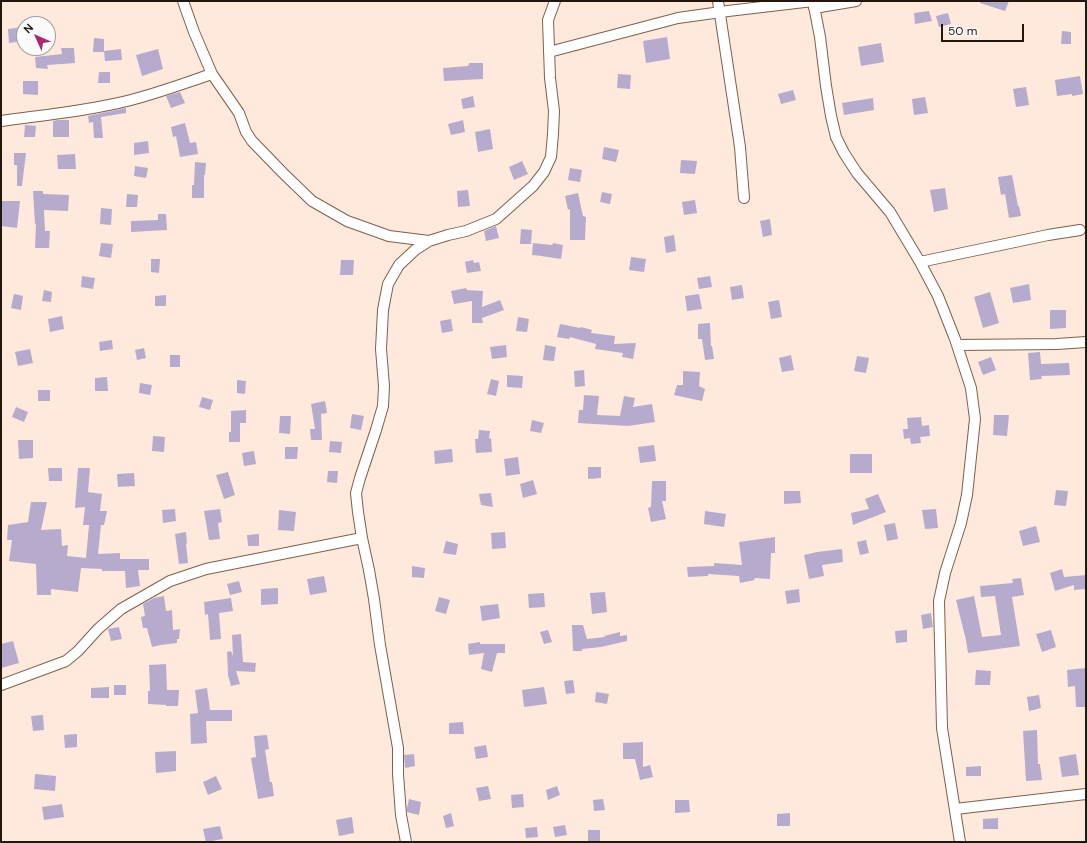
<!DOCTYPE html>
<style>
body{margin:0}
#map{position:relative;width:1087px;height:843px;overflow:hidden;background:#ffe9dc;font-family:"DM Sans",sans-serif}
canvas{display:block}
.frame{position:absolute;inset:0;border:2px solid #22160e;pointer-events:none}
.north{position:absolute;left:16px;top:16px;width:40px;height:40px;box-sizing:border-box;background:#fbfbfb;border:1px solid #a49f9c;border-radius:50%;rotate:315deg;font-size:11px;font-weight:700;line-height:16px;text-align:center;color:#22160e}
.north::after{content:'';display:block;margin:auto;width:14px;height:18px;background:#ab2873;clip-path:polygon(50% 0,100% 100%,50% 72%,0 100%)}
.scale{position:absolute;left:941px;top:24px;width:83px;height:18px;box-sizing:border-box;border:2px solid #22160e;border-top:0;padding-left:5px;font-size:12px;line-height:14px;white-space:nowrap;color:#22160e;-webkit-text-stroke:3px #fbfbfb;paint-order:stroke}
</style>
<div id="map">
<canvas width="1087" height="843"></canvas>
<div class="frame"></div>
<div class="north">N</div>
<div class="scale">50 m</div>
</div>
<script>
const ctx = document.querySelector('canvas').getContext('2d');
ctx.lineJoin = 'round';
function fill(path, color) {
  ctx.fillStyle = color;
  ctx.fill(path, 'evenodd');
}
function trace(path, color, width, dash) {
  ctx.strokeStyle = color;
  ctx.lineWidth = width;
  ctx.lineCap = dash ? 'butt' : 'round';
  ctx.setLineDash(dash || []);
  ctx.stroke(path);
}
const building = new Path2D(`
 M980 1H1009L1005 11 980 3Z
 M929 11 932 21 915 24 914 13Z
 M948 13 951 24 939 27 936 16Z
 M22 27 24 41 9 43 8 29Z
 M1062 31 1071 32V44H1061Z
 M667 37 670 59 646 63 643 41Z
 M94 38 104 39V52H93Z
 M881 43 884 62 861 66 858 47Z
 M61 48H74L75 63 47 65 48 69 36 68 35 57 62 54Z
 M121 49 122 60 105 61 104 51Z
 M158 49 163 69 142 76 136 55Z
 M469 63H483V79L444 81 443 68 468 66Z
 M99 72H110V83H98Z
 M618 74 631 75 630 89 617 88Z
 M1080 76 1083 94 1072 96V94L1057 96 1055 80Z
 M23 81H38V95L23 94Z
 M1026 87 1029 105 1016 107 1013 89Z
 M793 90 796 100 781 104 778 94Z
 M180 92 185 103 171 108 166 96Z
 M473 96 475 107 463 109 461 99Z
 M925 97 928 113 914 115 912 99Z
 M873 98 874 110 844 115 842 103Z
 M126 108V113L101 117 103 138H94L93 122 89 123 88 116Z
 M58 120H69V137H53V121Z
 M463 120 465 132 451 135 448 124Z
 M185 123 190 143 196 142 198 154 180 157 176 136 173 137 171 127Z
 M25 125 36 126 35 137H24Z
 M490 129 493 149 478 152 475 132Z
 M148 141 149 153 134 155V143Z
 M604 147 619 150 616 162 602 159Z
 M14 153H26L22 186H17V165H14Z
 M75 154 76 169H58L57 155Z
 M681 160 697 161 695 174 680 173Z
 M522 161 528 174 514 180 509 167Z
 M195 162 206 163 205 175H204V198H192V185H194Z
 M135 166 148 168 146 178 134 176Z
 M570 168 582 170 580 182 568 180Z
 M1012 175 1018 206H1019L1021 216 1009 218 1005 194 1001 195 998 177Z
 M945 188 948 209 934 212 930 190Z
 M468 190 470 206 458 207 457 191Z
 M33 191H43V194L69 195 68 211 44 210 45 231H50L49 248H35L36 224H35Z
 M602 192 612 194 610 204 600 202Z
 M578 193 583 216 586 217 585 240H570V209L568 210 565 196Z
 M127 194 138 195 137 207H126Z
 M695 200 697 213 684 215 682 202Z
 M1 201H20L17 228 1 226Z
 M101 208 112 209 111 225 100 224Z
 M158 214H166L167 230 131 232V221L158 220Z
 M770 219 772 235 763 237 760 221Z
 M496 226 499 238 486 241 484 231Z
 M521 229 532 230 531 244H520Z
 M674 235 676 251 666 253 664 237Z
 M101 243 113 244 111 258 99 256Z
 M533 243 552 245 553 243 563 245 561 259 541 256 532 255Z
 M631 257 646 259 644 272 629 270Z
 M151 259H160L159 273 151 272Z
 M341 260H354L353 275H340Z
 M473 260 474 263 479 262 481 271 467 273 465 262Z
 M82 276 95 278 93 289 81 287Z
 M710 276 712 287 699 289 697 278Z
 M1029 284 1031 300 1013 303 1010 288Z
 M742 285 744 298 732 300 730 287Z
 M466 288 467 290 483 291 482 307 500 300 504 310 482 318 483 323H472V301L454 304 451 291Z
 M44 290 52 292 51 302 42 301Z
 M990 292 999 323 983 328 974 297Z
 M14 294 23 296 21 310 11 308Z
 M699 294 702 309 687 311 685 296Z
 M166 295V306H155V296Z
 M779 300 782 317 771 319 768 302Z
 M1050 310H1066V328L1050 329Z
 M62 316 64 329 50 332 48 319Z
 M518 317 529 319 527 332 516 331Z
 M451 319 453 331 442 333 440 321Z
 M710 323 711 346H712L714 359 705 360 702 339H698V324Z
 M560 324 580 328 581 327 592 330 591 333 615 336 614 344 636 343 633 359 622 357 623 353 595 349 596 344 570 337 569 339 557 337Z
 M112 340 113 349 100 351 99 342Z
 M506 345 507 357 492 359 490 347Z
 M545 345 556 347 554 361 543 360Z
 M144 348 146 358 137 360 135 350Z
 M30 349 33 363 18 366 15 352Z
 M1040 352 1041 364 1069 363 1070 375 1041 376 1042 379 1030 380 1028 353Z
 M170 355H180V367H170Z
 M791 355 794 370 782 372 779 358Z
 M857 356 869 358 866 373 854 371Z
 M991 357 996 370 983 375 978 362Z
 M584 370 585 386 575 387 574 371Z
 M683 371 700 372 699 386 705 389 702 401 674 395 677 385H683Z
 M507 375 523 376 522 388 507 387Z
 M107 377 108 391H95V378Z
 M491 379 499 381 496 396 487 394Z
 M237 380 246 381 245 394 237 393Z
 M140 383 152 385 150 395 139 393Z
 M38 390H50V401H38Z
 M584 395 599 396 597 415 620 416 624 396 635 398 633 407 652 404 655 422 628 426 578 423 579 410H583Z
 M202 397 213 400 210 410 199 407Z
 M325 401 327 413 321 414 322 440H311L310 429H315L311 404Z
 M16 407 28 412 24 422 12 417Z
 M246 410V423H240V442H229V432H231V411Z
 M352 414 364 416 361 430 350 428Z
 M994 415H1009L1007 436 993 435Z
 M280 416H291L290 434 279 433Z
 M921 417 922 426 929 425 930 436 920 437 921 443 911 444 910 438 904 439 903 429H908L907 418Z
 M532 420 544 423 541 433 530 431Z
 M479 430 490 431 489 439 491 438 492 452 476 453 475 439H478Z
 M153 436 165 437 164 452 152 451Z
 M18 440H33V458L19 459Z
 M330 441 342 442 341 453 329 452Z
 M654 445 656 461 640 463 638 447Z
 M285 447H298L297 459H285Z
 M452 449 453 462 435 464 434 451Z
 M254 451 256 464 244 466 242 453Z
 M850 454H872V473H850Z
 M518 457 520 474 506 476 504 459Z
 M588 467H601V478L588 479Z
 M48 468H62V481H49Z
 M78 468H90L88 492 102 494 100 511H107L104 525H101L98 554 120 553V559H149V570H138L140 586 126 588 125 571H102V569L81 568 78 592 51 589V595H37L36 564 9 561 12 540H7L8 525 28 522 31 502H47L41 530 61 529 62 546 68 545 67 556 86 558 89 525H83L85 507 75 508Z
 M328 471H338L337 483 327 482Z
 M228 472 235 495 224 499 216 475Z
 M134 473 135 486 118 487 117 474Z
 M533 480 537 494 523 498 520 484Z
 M652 481H666V501H662L666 519 651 522 648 508 651 507Z
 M1056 490 1068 491 1066 506 1054 505Z
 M784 491H800L801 503 784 504Z
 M491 493 493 507 481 505 479 494Z
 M878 494 886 512 853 525 851 513 869 509 865 499Z
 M175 509 176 521 163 523 162 510Z
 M220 509 222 522 218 523 220 539 209 540 204 511Z
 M936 509 938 528 925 529 922 510Z
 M279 510 296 512 294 531 278 530Z
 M705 511 726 514 724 527 704 524Z
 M895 523 898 539 887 541 884 525Z
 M1036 526 1040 542 1023 546 1019 531Z
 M186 532 187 543 186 544 188 563 179 564 175 534Z
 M505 532 506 548 492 549 491 533Z
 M259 534V546H248L247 535Z
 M775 537V553H771L770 579 754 578 755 580 740 583 739 576 708 574V576L688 577 687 567 714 566V563L742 565 739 542 768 538Z
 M866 540 869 553 860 555 857 542Z
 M446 541 458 544 456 555 443 553Z
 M842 549 843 562 822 565 824 576 809 579 804 555 817 552Z
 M412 566 425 568 424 578 412 577Z
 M1062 569 1064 577 1086 575V589L1074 590V585L1055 591 1050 573Z
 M324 576 327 592 310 595 307 579Z
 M1021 578 1024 595 1012 597 1020 646 968 653 966 640 956 600 974 596 982 637 1001 635 995 596 981 597 980 586 1013 583 1012 579Z
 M239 581 242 592 230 595 227 584Z
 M278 588V604L261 605V589Z
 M799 589 800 602 787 604 785 591Z
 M605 592 607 612 592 614 590 593Z
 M544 593 545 607 529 608 528 594Z
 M164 596 166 611 172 610 173 630 180 629 179 639H177V643L161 645 152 647 147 628H143L141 617 145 616 143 604 154 598Z
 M439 597 450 600 446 614 435 611Z
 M231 598 233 611 219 613 221 639 210 640 208 614 205 615 204 602Z
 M498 604 500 618 482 621 480 606Z
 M931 613 933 627 923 629 921 615Z
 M572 625H583L587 639 605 637 604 636 620 632V636L627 635V641L601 647 582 649V651H573Z
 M119 627 122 639 111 641 108 629Z
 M548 630 552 642 544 644 540 632Z
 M907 630V642L896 643 895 631Z
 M1051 630 1056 647 1042 652 1036 634Z
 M241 634 243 662 256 663 255 672 236 671 240 684 231 686 228 675 227 652 231 651 233 656 232 635Z
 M13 641 19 663 1 668V644Z
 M480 642V644H505V653H497L492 672 481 669 484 653 469 655 468 644Z
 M166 664 167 690H179L178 706H166V705L148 704V691H150L149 665Z
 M1085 668 1086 682V707H1076L1075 686 1068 687 1067 670Z
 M976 670 991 671 990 685H975Z
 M573 680 575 693 566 694 564 681Z
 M114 685H126V695H114Z
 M109 687V698H91V688Z
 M544 687 547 704 524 707 522 690Z
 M207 688 210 710H232V721H206L207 743 191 744 190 714 198 713 195 690Z
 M596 692 609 694 607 704 595 702Z
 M1039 695 1041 708 1029 711 1027 697Z
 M43 715 44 730 33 731 31 716Z
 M463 722 464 734H449V723Z
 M1037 730 1038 764H1040L1042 780 1026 781 1023 731Z
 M77 734V747L65 748 64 735Z
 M267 735 269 749 265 750 270 782H272L274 796 258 799 251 758 256 757 254 736Z
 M643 742V767L650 765 653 777 640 780 635 759H623V743Z
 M486 745 488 757 476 759 474 747Z
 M176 751V771L156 773 155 752Z
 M414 754 415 766 405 768 404 755Z
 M1076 754 1079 775 1062 777 1059 757Z
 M981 766V776H966V767Z
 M35 774 56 776 55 791 34 789Z
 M216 776 222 789 208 795 203 782Z
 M488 786 491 799 479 801 476 788Z
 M557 786 560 795 548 800 546 790Z
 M523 794 524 807 512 808 511 795Z
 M409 799 421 802 419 815 407 812V808Z
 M603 799 605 810 594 811 593 800Z
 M675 800H689L690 812 675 813Z
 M62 804 64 817 44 820 42 807Z
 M451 813 454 826 446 828 443 816Z
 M790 813V826H777V814Z
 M352 817 354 833 339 836 336 820Z
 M998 818V829H983V819Z
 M565 825 567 835 555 837 553 827Z
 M220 826 223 839 206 842 203 829Z
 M537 827 538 837 526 838 525 828Z
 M588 830H600V842H588Z`);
const minor = new Path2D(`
 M183 1 194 32 212 74 239 113 246 132 252 141 283 173 312 201 347 221 389 236 429 241
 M718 1 740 147 744 198
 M813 1 820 37 826 86 831 116 836 137 844 153 857 173 890 212 920 262 938 296 955 339 971 388 975 419 967 495 961 523 945 573 939 601 942 728 960 842
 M814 8 856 1
 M549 52 678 18 728 11 813 1
 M1 121C44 115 88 111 131 100 158 93 185 83 212 74
 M920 262 1048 235 1080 230
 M957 345 1057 344 1086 342
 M1 685 66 661 78 651 98 629 121 609 170 581 206 569 362 538
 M955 809 1086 794
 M406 842 401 815 398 774V748L380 645 374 599 369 570 362 538 358 512 356 493 360 478 376 430 383 406 384 386 381 349 383 310 388 284 399 265 415 250 429 241 448 235 466 231 496 219 533 186 544 172 551 157 553 134 554 111 550 78 548 20 555 1`);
fill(building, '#b6abcd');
trace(minor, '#7e604c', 12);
trace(minor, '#fff', 10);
</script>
